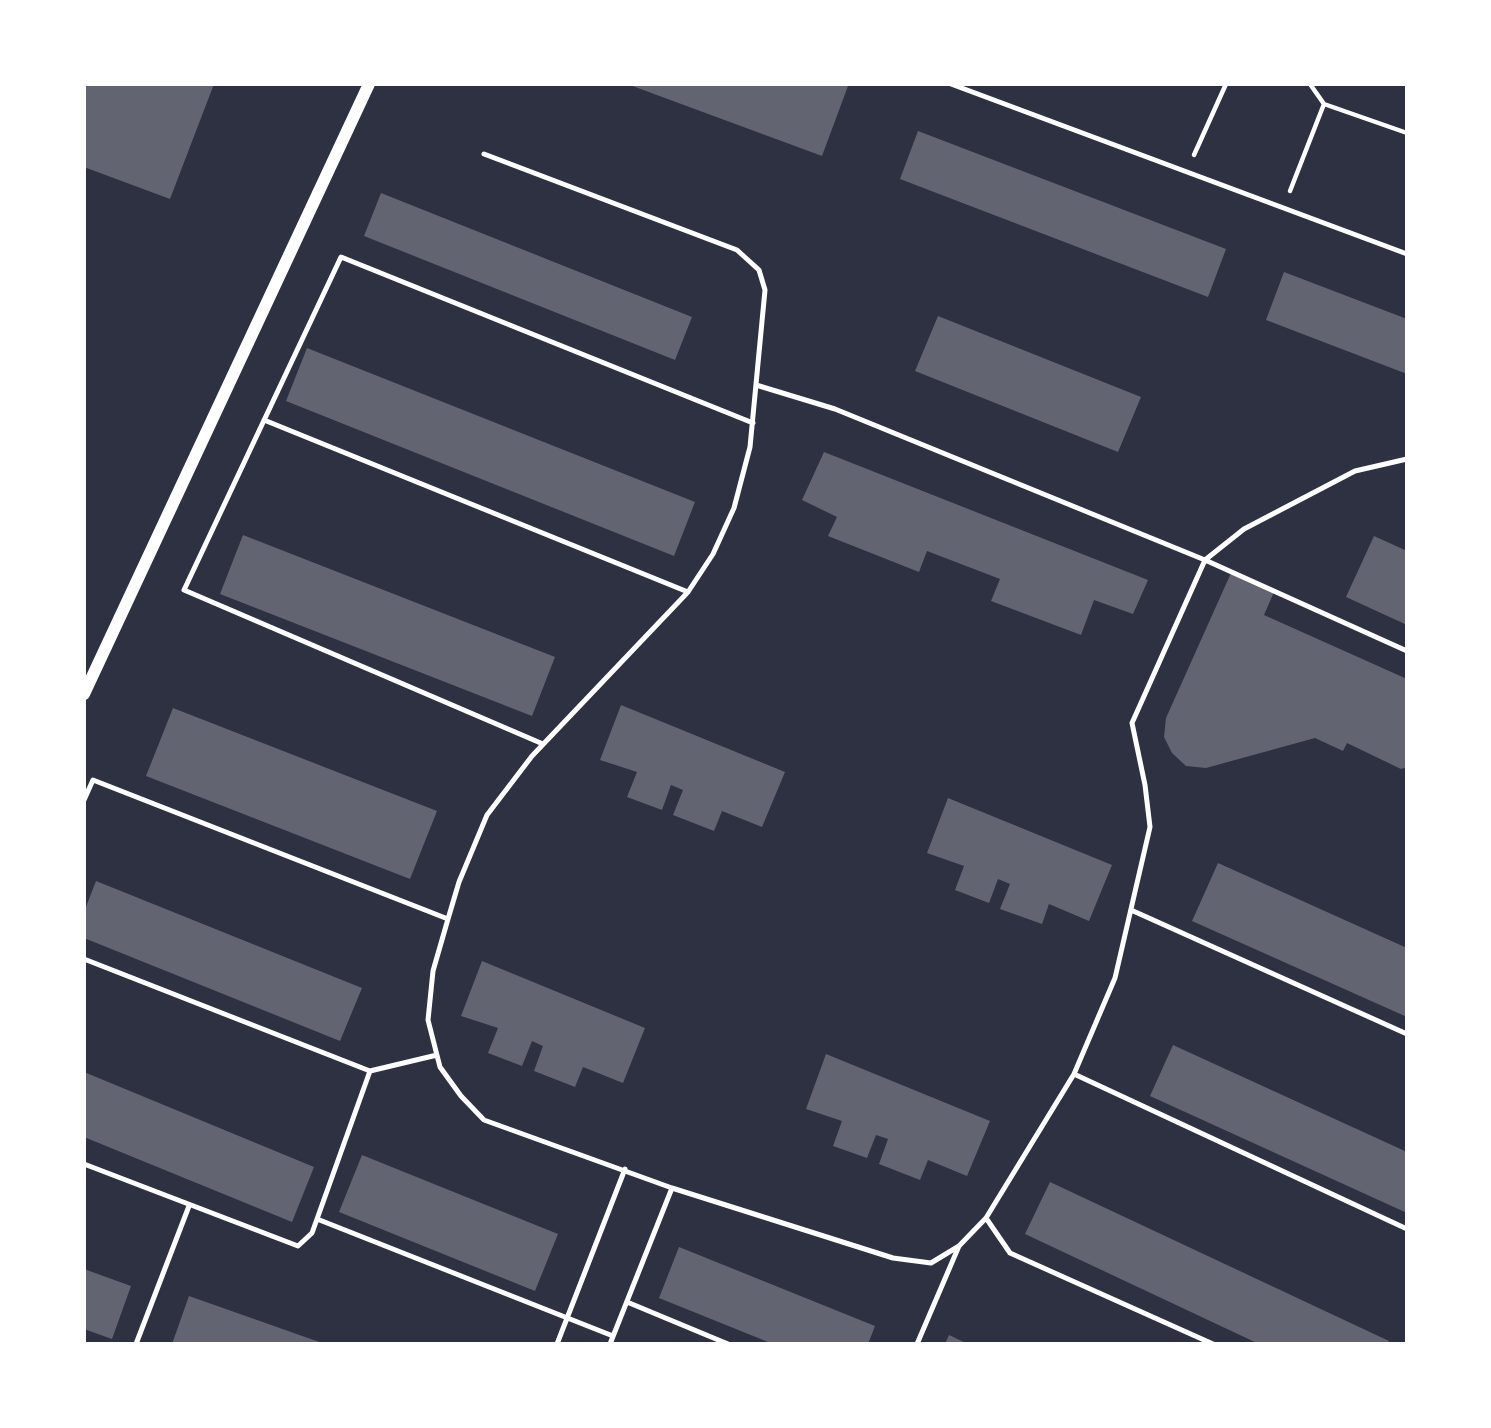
<!DOCTYPE html>
<style>
body{margin:0}
#map{position:relative;width:1491px;height:1428px;overflow:hidden;background:#2d3142;font-family:"Asap Condensed",sans-serif}
canvas{display:block}
.frame{position:absolute;inset:0;border:86px solid #fff;pointer-events:none}
</style>
<div id="map">
<canvas width="1491" height="1428"></canvas>
<div class="frame"></div>
</div>
<script>
const ctx = document.querySelector('canvas').getContext('2d');
ctx.lineJoin = 'round';
function fill(path, color) {
  ctx.fillStyle = color;
  ctx.fill(path, 'evenodd');
}
function trace(path, color, width, dash) {
  ctx.strokeStyle = color;
  ctx.lineWidth = width;
  ctx.lineCap = dash ? 'butt' : 'round';
  ctx.setLineDash(dash || []);
  ctx.stroke(path);
}
const building = new Path2D(`
 M84 84H214L170 199 84 167Z
 M627 84H842L848 86 822 156Z
 M918 131 1226 249 1208 297 900 179Z
 M381 193 692 317 675 360 364 236Z
 M1284 272 1407 319V374L1266 320Z
 M938 316 1141 397 1118 452 915 371Z
 M307 348 695 502 674 556 286 401Z
 M824 452 1148 580 1133 614 1094 600 1081 635 991 601 1000 579 927 551 919 572 828 536 837 517 802 500Z
 M243 535 555 657 532 716 220 594Z
 M1374 536 1407 551V625L1346 597Z
 M1231 573 1274 592 1264 615 1407 679V767L1401 769 1347 743 1343 751 1315 738 1206 768 1186 766 1172 753 1164 737 1166 718Z
 M621 705 785 772 762 827 722 811 714 831 673 815 683 790 671 785 662 810 627 797 637 772 600 760Z
 M173 708 437 811 410 879 146 776Z
 M948 798 1112 865 1089 921 1049 904 1042 924 1000 909 1010 884 998 879 989 903 955 890 964 866 927 853Z
 M1218 863 1407 948V1017L1192 921Z
 M96 881 362 988 340 1041 84 938V912Z
 M482 961 645 1028 623 1083 583 1067 575 1087 534 1071 543 1046 532 1041 522 1066 488 1053 498 1028 461 1016Z
 M1173 1045 1407 1152V1213L1150 1096Z
 M826 1054 990 1121 967 1176 928 1160 920 1180 879 1164 888 1139 876 1135 867 1158 833 1146 842 1121 806 1109Z
 M84 1072 314 1167 292 1222 84 1137Z
 M362 1155 558 1234 535 1291 339 1212Z
 M1050 1182 1389 1341 1387 1344H1259L1025 1234Z
 M679 1247 875 1326 868 1344H773L659 1298Z
 M84 1269 131 1286 112 1339 84 1329Z
 M189 1296 325 1344H172Z
 M949 1335 968 1344H945Z`);
const path = new Path2D(`
 M1324 104 1407 133
 M1194 155 1226 84
 M1290 191 1324 104 1310 84`);
const service = new Path2D(`
 M951 84 1407 254
 M484 154 737 250 759 270 765 290 750 447 734 508 713 554 688 592 532 756 487 815 459 882 448 919 433 971 428 1020 440 1067 461 1096 484 1120 672 1188 893 1258 931 1263 959 1246 986 1218 1074 1074 1115 978 1150 827 1145 785 1132 723 1205 560 1244 529 1355 471 1407 459
 M756 385 835 409 1205 560 1407 651
 M264 420 688 592
 M543 744 184 590 341 257 753 423
 M84 800 93 780 448 919
 M1131 910 1407 1034
 M84 959 370 1071 437 1055
 M1074 1074 1407 1229
 M84 1164 298 1246 312 1233 370 1071
 M986 1218 1010 1253 1213 1344
 M317 1219 613 1336
 M627 1302 728 1344
 M136 1344 189 1206
 M557 1344 625 1169
 M610 1344 672 1188
 M917 1344 959 1246`);
const tertiary = new Path2D(`
 M84 694 369 84`);
fill(building, '#626471');
trace(path, '#fff', 4.5);
trace(service, '#fff', 5);
trace(tertiary, '#fff', 12);
</script>
